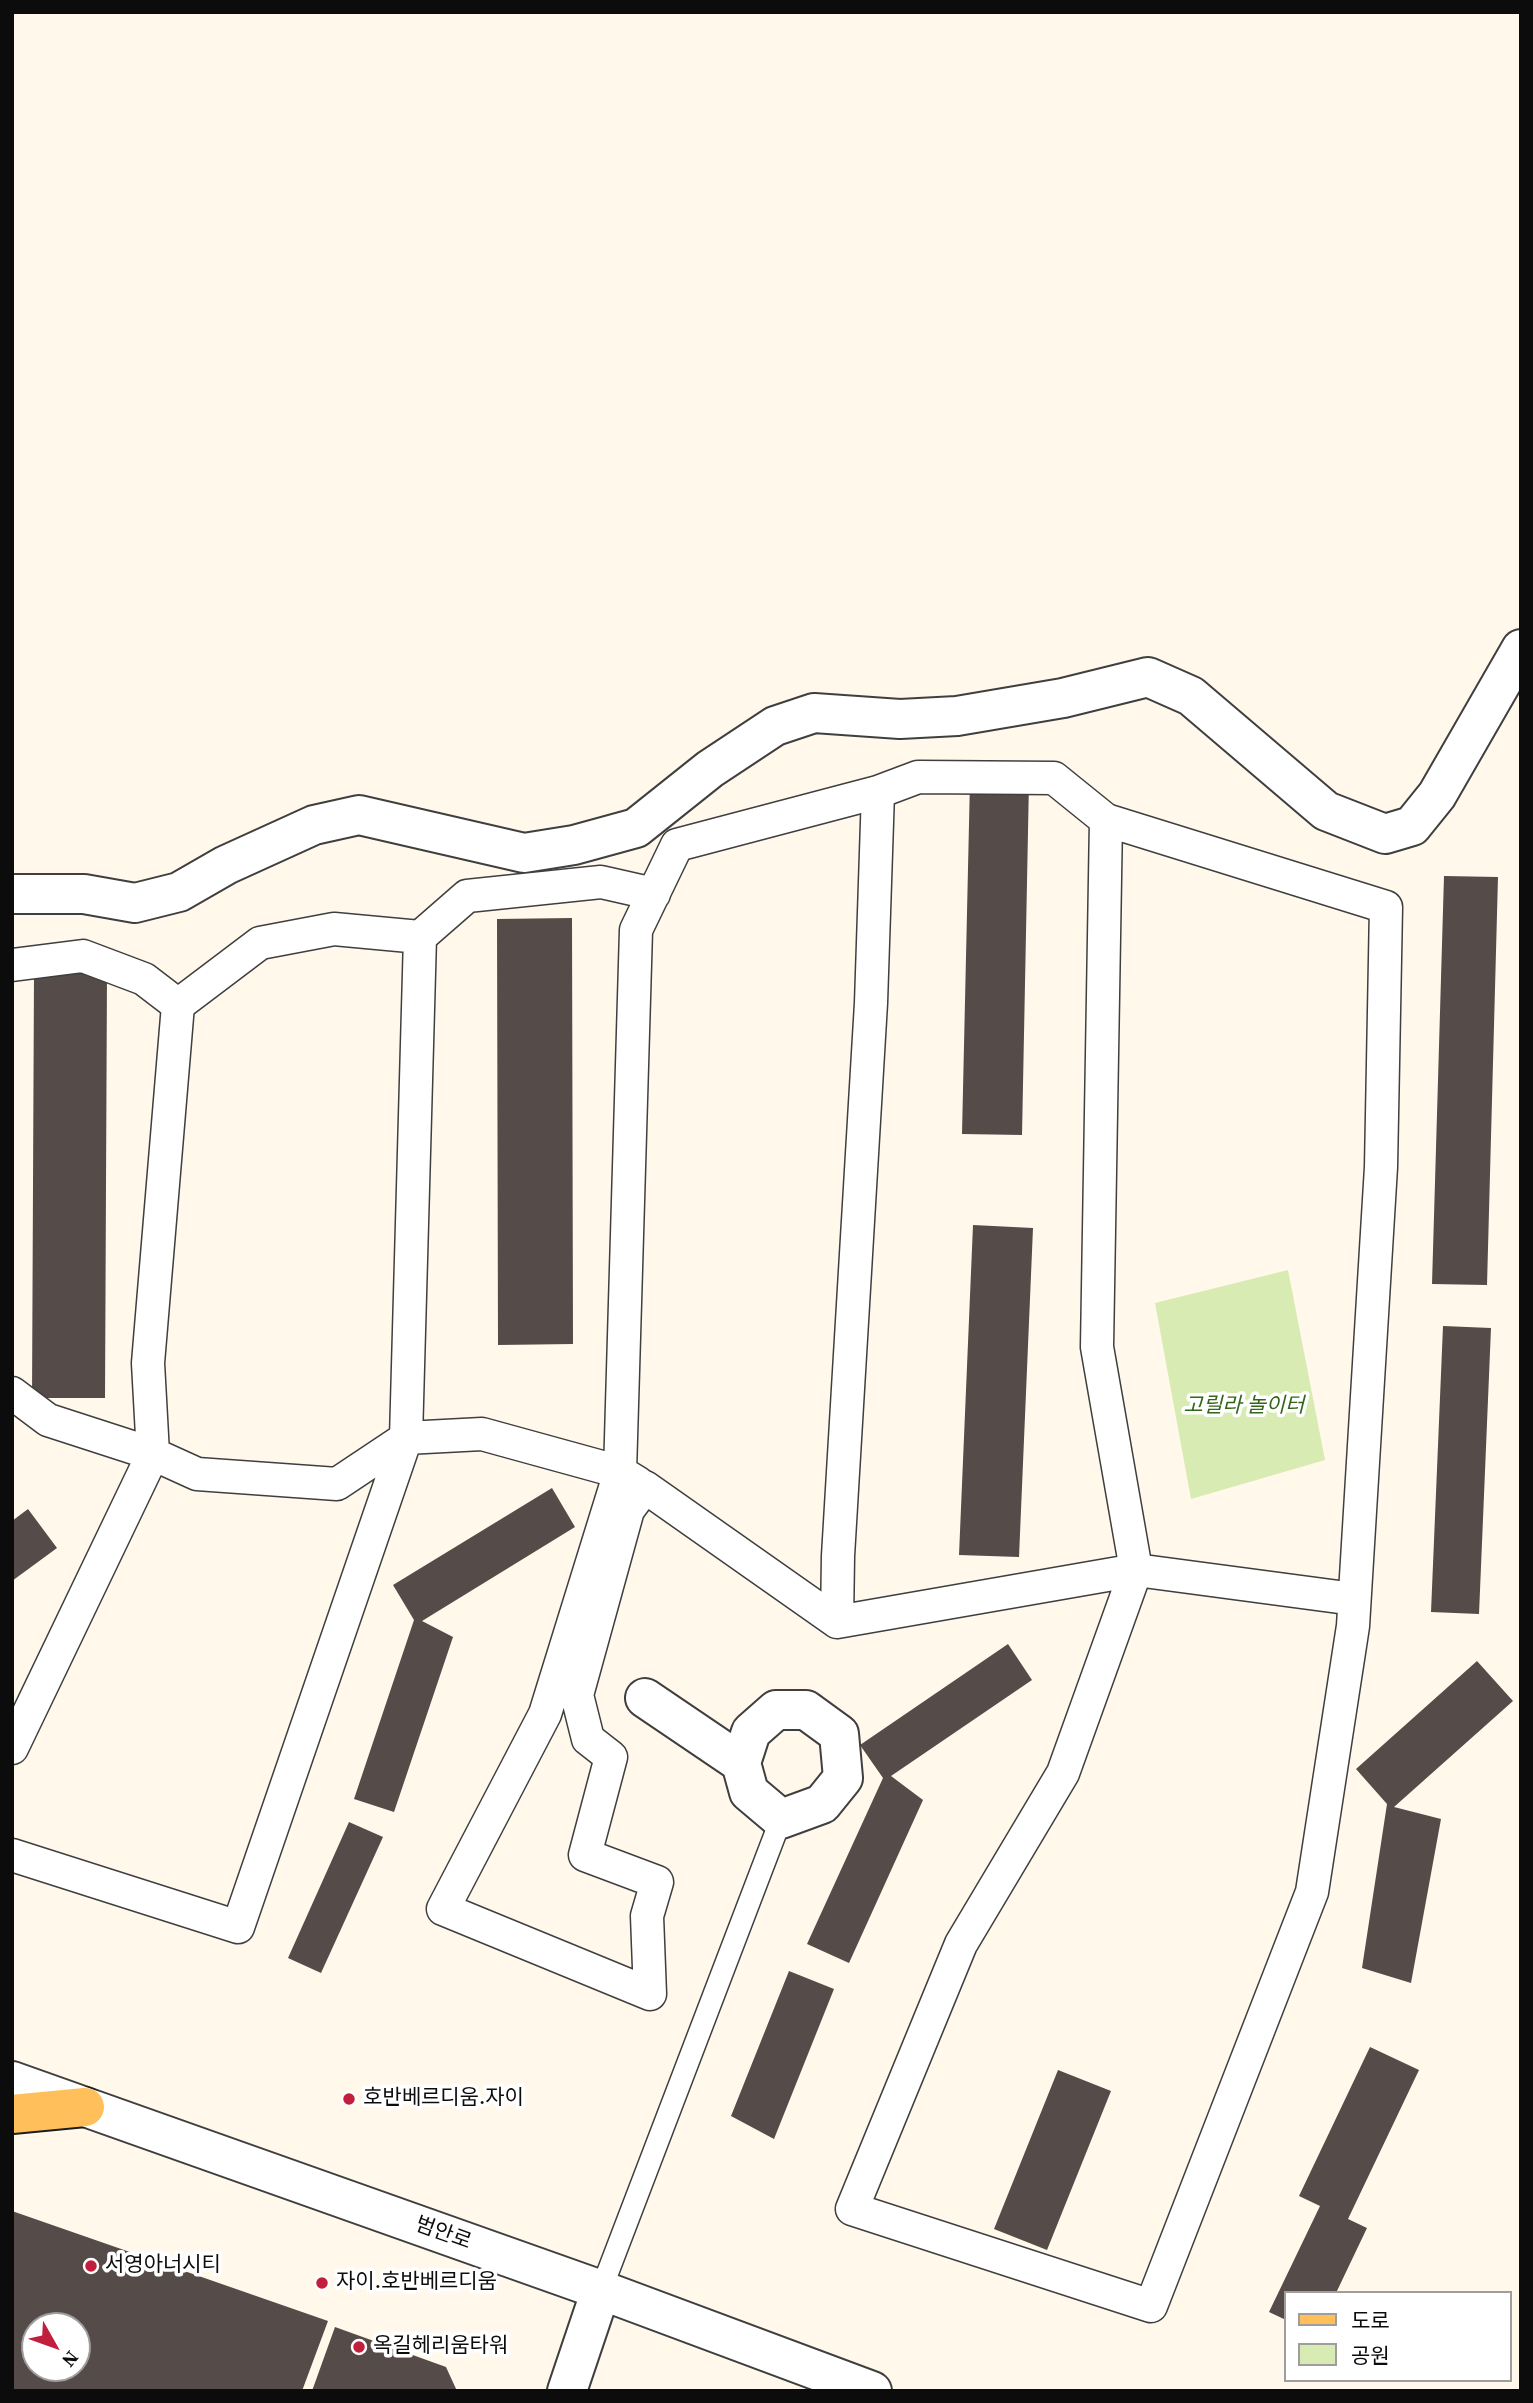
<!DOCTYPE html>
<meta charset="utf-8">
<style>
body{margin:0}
#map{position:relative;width:1533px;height:2403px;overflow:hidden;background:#fff8eb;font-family:"Source Serif 4","Noto Sans KR",serif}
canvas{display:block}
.frame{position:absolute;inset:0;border:14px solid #0c0c0c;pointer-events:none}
.legend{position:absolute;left:1284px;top:2291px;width:228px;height:91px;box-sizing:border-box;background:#fff;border:2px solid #9e9e9e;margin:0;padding:9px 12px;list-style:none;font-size:21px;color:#0c0c0c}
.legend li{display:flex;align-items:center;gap:14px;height:35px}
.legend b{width:35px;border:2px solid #9e9e9e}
.north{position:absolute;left:21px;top:2312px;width:70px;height:70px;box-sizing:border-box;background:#fff;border:2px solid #9e9e9e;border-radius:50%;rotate:130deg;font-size:19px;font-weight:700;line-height:28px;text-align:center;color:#0c0c0c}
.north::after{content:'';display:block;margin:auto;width:24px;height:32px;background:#c21e3d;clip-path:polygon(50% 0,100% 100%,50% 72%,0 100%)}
</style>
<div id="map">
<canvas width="1533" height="2403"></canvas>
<div class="frame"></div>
<ul class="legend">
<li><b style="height:9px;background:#ffc05b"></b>도로</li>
<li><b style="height:19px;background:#d8ebb3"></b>공원</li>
</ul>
<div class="north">N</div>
</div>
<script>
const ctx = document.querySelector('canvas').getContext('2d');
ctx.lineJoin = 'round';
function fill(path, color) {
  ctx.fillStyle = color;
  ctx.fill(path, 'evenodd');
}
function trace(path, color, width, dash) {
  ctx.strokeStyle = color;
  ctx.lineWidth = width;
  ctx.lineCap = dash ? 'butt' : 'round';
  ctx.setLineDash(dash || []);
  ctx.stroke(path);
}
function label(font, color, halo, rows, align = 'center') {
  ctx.font = font + ' "Source Serif 4","Noto Sans KR",serif';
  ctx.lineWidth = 7;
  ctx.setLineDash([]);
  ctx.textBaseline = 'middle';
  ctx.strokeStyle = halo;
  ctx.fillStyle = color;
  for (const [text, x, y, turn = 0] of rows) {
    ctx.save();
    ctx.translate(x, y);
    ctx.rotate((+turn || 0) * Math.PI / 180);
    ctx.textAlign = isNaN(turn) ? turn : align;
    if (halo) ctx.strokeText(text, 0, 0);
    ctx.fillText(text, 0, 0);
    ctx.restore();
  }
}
const green = new Path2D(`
 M1288 1270 1325 1460 1191 1499 1155 1303Z`);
const building = new Path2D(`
 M970 780 1029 781 1022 1135 962 1134Z
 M1444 876 1498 877 1487 1285 1432 1284Z
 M572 918 573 1344 498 1345 497 919Z
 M34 973H107L105 1398H32Z
 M973 1225 1033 1228 1019 1557 959 1555Z
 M1443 1326 1491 1328 1479 1614 1431 1612Z
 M552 1488 575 1527 422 1621 453 1637 394 1812 354 1799 414 1620 393 1585Z
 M28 1509 57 1548 12 1581V1521Z
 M1008 1644 1032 1680 891 1776 923 1800 849 1963 807 1944 883 1778 860 1745Z
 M1477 1661 1513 1701 1394 1807 1441 1819 1411 1983 1362 1968 1387 1804 1356 1769Z
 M349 1822 383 1837 321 1973 288 1958Z
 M789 1971 834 1989 774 2139 731 2116Z
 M1370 2047 1419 2070 1348 2219 1367 2228 1336 2293H1286V2320L1269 2312 1320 2206 1299 2196Z
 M1058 2070 1111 2091 1047 2250 994 2229Z
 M12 2211 328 2321 302 2391H12ZM35 2326H77V2368H35Z
 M335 2327 446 2367 457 2391H312Z`);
const service = new Path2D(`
 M601 2290 781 1819`);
const pedestrian = new Path2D(`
 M878 792 918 777 1054 778 1106 820
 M1106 820 1386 907 1381 1167 1353 1626 1312 1892 1151 2306 852 2209 961 1944 1063 1773 1136 1570 1097 1347Z
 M420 937 467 896 601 882 654 894
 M12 965 83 956 144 979 178 1005
 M12 1393 48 1420 153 1454 197 1474 337 1484 406 1438 482 1434 620 1472 638 1483
 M837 1622 645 1487 628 1510 577 1695 588 1739 611 1757 585 1855 657 1882 647 1916 650 1994 443 1909 545 1714 620 1472 636 930 677 845 878 792 871 1003 838 1556 837 1622 1136 1570 1354 1599
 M12 1748 153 1454 148 1363 178 1005 260 943 334 929 420 937 406 1438 238 1927 12 1855`);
const minor = new Path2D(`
 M12 894H84L135 903 179 892 226 865 314 825 359 815 524 853 574 845 636 828 710 769 775 726 814 713 900 719 957 716 1063 698 1148 677 1191 696 1326 811 1385 834 1412 826 1437 795 1521 649
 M645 1698 741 1763
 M776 1710H806L839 1734 843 1778 822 1804 781 1819 749 1792 741 1763 751 1732Z
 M567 2391 601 2290`);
const tertiary = new Path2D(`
 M12 2081 601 2290 872 2391`);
const primary = new Path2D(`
 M12 2114 85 2107`);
const markers = [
 [349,2099,7,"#c21e3d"],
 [91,2266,7,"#c21e3d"],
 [322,2283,7,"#c21e3d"],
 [359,2347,7,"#c21e3d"]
];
const parkNames = [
 ["고릴라 놀이터",1244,1407]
];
const poiNames = [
 ["호반베르디움.자이",363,2099],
 ["서영아너시티",105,2266],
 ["자이.호반베르디움",336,2283],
 ["옥길헤리움타워",373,2347]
];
const streetNames = [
 ["범안로",443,2234,20]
];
fill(green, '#d8ebb3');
fill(building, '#554b48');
trace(service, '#3f3f3f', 24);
trace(pedestrian, '#3f3f3f', 35);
trace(minor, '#3f3f3f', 42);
trace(tertiary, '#3f3f3f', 42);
trace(primary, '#1d1d1d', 42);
trace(service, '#fff', 21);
trace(pedestrian, '#fff', 32);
trace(minor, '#fff', 38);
trace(tertiary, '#fff', 38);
trace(primary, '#ffc05b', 38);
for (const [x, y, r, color] of markers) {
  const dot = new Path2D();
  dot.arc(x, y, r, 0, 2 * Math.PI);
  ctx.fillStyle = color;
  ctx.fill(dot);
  trace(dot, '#fff', 2.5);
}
label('italic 21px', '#34661a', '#fff', parkNames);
label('21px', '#0c0c0c', '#fff', poiNames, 'left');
label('21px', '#0c0c0c', '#fff', streetNames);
</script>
